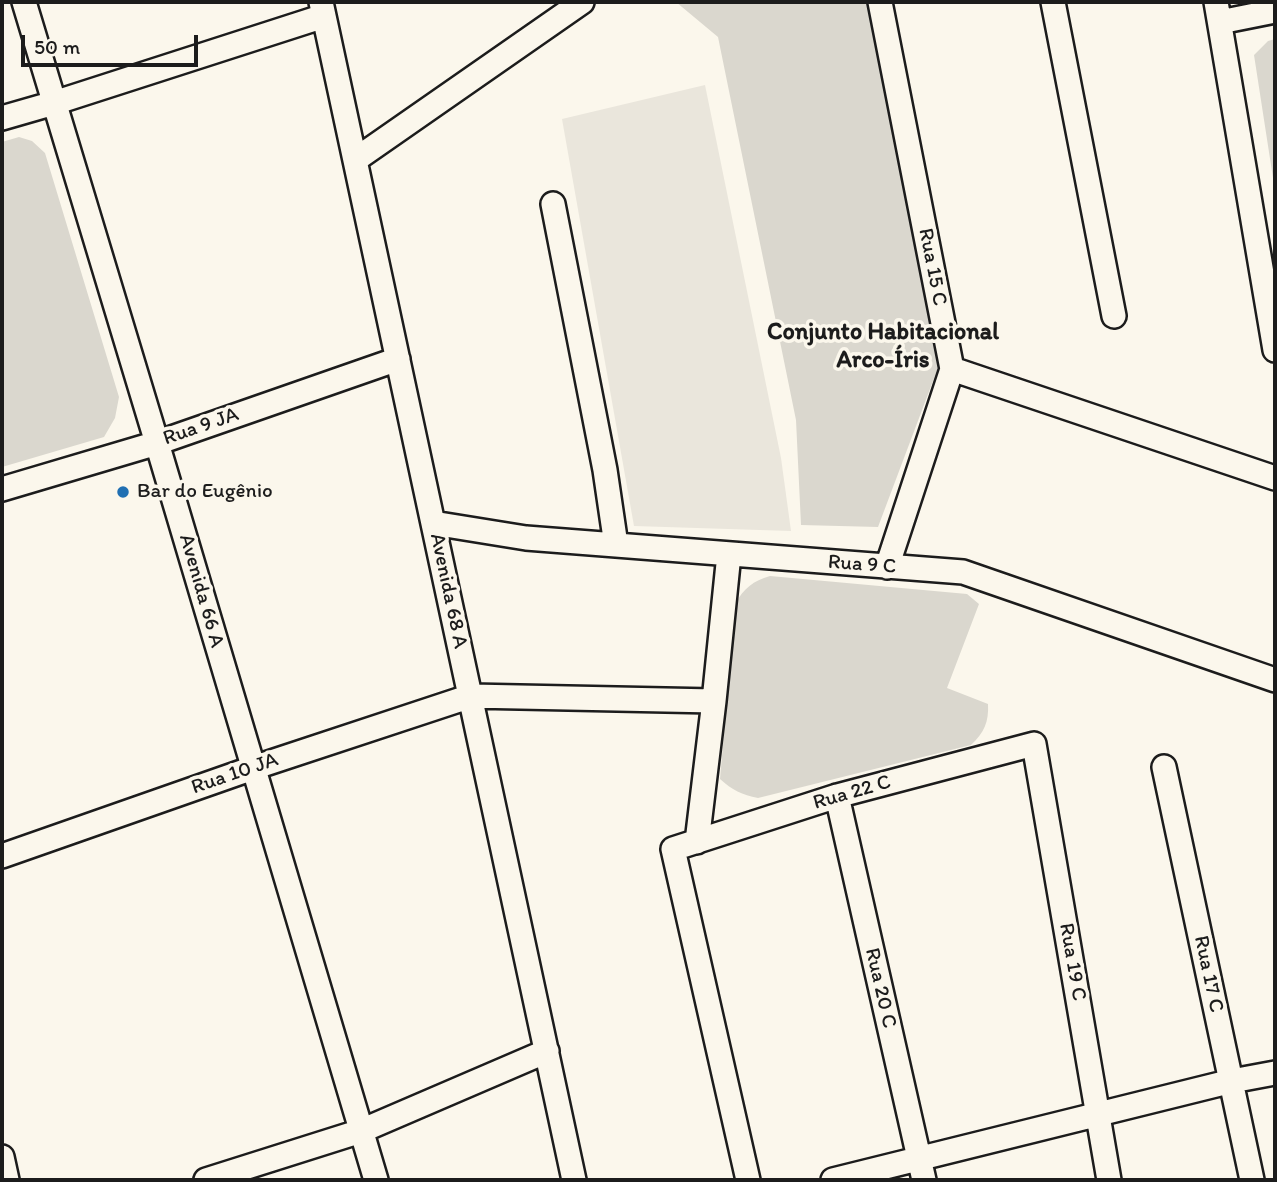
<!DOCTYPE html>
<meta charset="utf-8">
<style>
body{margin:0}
#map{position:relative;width:1277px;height:1182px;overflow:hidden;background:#fbf7ec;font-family:Itim,sans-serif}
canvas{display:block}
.frame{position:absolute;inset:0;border:4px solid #1c1c1c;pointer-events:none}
.scale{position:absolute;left:21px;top:35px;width:177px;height:32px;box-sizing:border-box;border:4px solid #1c1c1c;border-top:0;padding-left:9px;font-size:21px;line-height:24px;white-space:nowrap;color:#1c1c1c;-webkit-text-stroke:5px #fbf7ec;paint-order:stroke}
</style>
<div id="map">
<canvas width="1277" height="1182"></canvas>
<div class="frame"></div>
<div class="scale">50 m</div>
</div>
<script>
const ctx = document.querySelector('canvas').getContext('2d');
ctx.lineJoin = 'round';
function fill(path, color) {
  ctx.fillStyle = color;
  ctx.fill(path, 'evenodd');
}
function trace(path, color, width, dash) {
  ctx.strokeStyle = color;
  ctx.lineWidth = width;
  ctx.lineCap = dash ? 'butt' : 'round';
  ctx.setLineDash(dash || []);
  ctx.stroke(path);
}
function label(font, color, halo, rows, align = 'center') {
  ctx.font = font + ' Itim,sans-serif';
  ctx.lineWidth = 7;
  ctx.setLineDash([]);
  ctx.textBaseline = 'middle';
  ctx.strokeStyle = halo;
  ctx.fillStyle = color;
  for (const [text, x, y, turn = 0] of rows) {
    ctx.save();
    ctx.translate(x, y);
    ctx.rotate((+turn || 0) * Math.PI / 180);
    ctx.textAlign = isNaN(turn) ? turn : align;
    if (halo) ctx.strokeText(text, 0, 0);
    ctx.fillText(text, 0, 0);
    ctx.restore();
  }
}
const built = new Path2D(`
 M705 85 781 458 791 531 634 526 562 119Z`);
const green = new Path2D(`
 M676 2H869L939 365 878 527 801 525 796 420 718 37Z
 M1275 39V191L1254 55 1268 41Z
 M19 137 32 141 45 153 119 397 115 418 104 437 2 467V142Z
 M770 576 967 594 979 604 947 688 988 704C989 722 984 733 971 745L758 798C742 795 732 790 720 779L735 604C744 588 753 581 770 576Z`);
const minor = new Path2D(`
 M24 2 157 443 376 1180
 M321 2 574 1180
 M880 2 952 369 887 567
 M1053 2 1114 316
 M1216 2 1275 350
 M1220 22 1275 11
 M2 118 54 103 324 16
 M355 160 582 2
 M553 204 605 470 616 545
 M952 369 1275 478
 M2 489 157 443 398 359
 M433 523 526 538 963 572 1275 680
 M1164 767 1252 1180
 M837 796 924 1180
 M697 842 714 701 729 554
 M2 856 253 768 471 696 714 701
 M2 1157 7 1180
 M206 1180 361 1131 547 1051
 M748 1180 673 849 837 796 1034 744 1109 1180
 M833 1180 1232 1081 1275 1073`);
const markers = [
 [123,492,7,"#1f6fb2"]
];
const streetNames = [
 ["Rua 15 C",932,267,79],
 ["Rua 9 JA",201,427,-19],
 ["Rua 9 C",862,565,4],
 ["Avenida 66 A",201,591,74],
 ["Avenida 68 A",448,591,78],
 ["Rua 10 JA",235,774,-19],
 ["Rua 22 C",852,793,-16],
 ["Rua 19 C",1072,962,80],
 ["Rua 17 C",1208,974,78],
 ["Rua 20 C",880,988,77]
];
const poiNames = [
 ["Bar do Eugênio",137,492]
];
const quarterNames = [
 ["Conjunto Habitacional",883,333],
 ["Arco-Íris",883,361]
];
fill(built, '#eae6dc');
fill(green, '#dad7ce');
trace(minor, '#1c1c1c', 28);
trace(minor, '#fbf7ec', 23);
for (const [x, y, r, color] of markers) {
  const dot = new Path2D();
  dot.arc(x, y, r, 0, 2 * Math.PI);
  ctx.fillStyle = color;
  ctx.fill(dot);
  trace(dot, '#fbf7ec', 2.5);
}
label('21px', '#1c1c1c', '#fbf7ec', streetNames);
label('21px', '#1c1c1c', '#fbf7ec', poiNames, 'left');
label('bold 24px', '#1c1c1c', '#fbf7ec', quarterNames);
</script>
